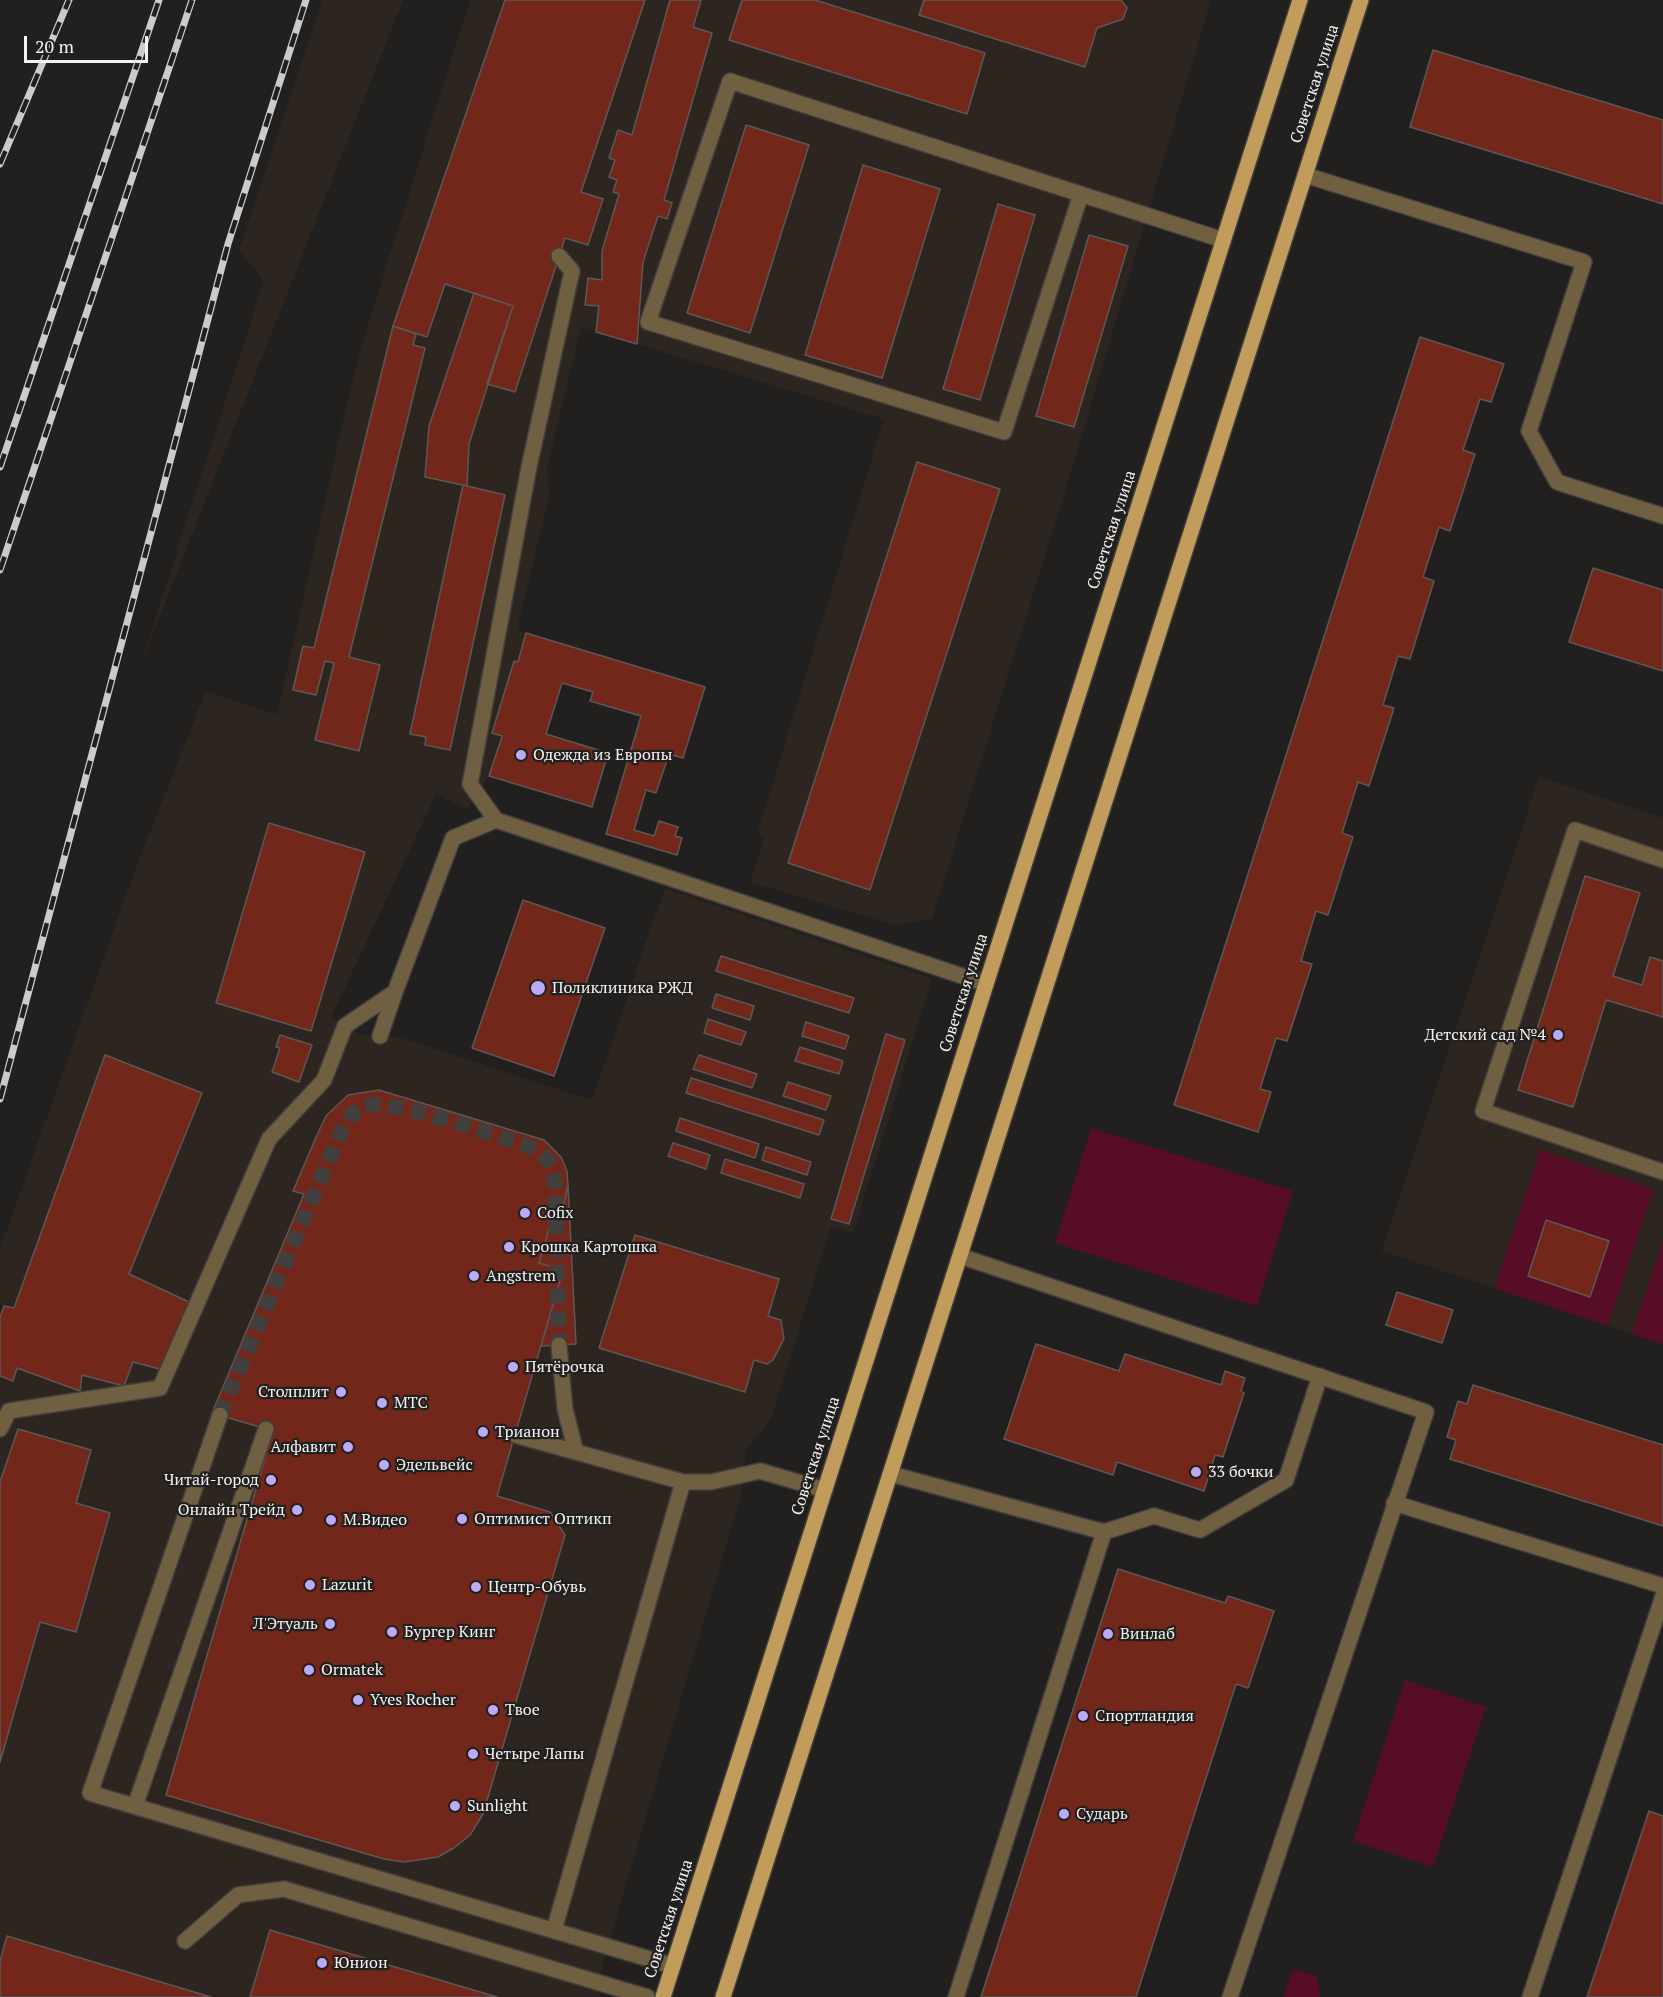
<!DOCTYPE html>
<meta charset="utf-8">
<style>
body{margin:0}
#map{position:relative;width:1663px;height:1997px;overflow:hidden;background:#22201e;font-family:"PT Serif",serif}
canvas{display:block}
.scale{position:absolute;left:24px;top:36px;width:124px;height:27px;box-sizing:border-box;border:3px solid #f4f3f1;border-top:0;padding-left:8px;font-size:18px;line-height:21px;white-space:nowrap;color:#f4f3f1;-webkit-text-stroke:4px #22201e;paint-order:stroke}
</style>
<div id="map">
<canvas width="1663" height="1997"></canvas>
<div class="scale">20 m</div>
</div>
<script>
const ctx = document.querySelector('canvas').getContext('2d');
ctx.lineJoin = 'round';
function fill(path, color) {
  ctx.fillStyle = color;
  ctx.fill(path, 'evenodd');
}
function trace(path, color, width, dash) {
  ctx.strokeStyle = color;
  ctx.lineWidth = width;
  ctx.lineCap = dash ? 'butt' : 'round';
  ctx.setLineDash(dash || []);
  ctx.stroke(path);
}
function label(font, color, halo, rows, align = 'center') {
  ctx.font = font + ' "PT Serif",serif';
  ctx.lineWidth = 4.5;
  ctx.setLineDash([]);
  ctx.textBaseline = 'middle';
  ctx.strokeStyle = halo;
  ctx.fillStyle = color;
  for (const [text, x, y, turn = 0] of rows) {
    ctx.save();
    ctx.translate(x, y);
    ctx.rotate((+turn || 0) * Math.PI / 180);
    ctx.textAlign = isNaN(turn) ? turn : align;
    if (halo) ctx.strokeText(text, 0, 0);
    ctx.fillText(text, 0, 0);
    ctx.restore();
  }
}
const built = new Path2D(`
 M323 0H403L140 666 264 281 239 250Z
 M470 0H1211L1070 475 932 919 895 925 750 882 764 838 758 832 884 419 581 327 547 468 549 497 517 629 526 633 489 776 467 809 436 794 331 1017 359 1034 401 1038 592 1100 665 888 932 979 853 1233 831 1226 771 1419 746 1449 741 1495 604 1959 598 1982 603 1984 599 1997H0V1317L4 1306 0 1305V1249L137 865 206 691 277 715 351 386 368 325Z
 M1539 777 1663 818V1344L1382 1251Z`);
const green = new Path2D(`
 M1091 1128 1293 1191 1257 1306 1055 1243Z
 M1540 1150 1654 1189 1608 1326 1494 1288ZM1546 1221 1590 1297 1528 1276Z
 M1663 1242V1344L1632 1334Z
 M1405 1680 1486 1707 1433 1867 1353 1841Z
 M1293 1969 1317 1976 1320 1997H1284Z`);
const building = new Path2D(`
 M505 0H645L581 192 603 199 588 245 565 238 515 392 487 384 513 306 445 284 427 337 393 326Z
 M670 0H701L693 27 712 33 664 200 672 203 667 219 658 216 643 262 637 344 596 332 599 306 585 305 588 278 602 280V251L619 194 613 192 617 180 609 177 615 160 609 158 618 130 632 135Z
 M742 0H815L985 53 967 114 729 40Z
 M924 0H1121L1127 8 1123 19 1097 28 1085 67 919 15Z
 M1433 50 1663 120V204L1410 127Z
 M746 125 809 145 750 333 687 313Z
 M863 165 940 189 882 378 805 355Z
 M998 204 1035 215 980 400 943 389Z
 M1089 235 1128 246 1074 427 1036 416Z
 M474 293 513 306 469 444 467 486 425 477 429 426Z
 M393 326 416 334 413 345 425 348 349 657 380 665 359 751 315 740 334 663 325 661 316 695 293 690 303 646 314 648Z
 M1420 337 1504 364 1491 402 1480 399 1463 450 1475 454 1450 531 1439 527 1423 577 1434 581 1410 659 1398 656 1383 705 1394 708 1369 786 1358 782 1342 833 1353 837 1328 915 1316 911 1301 961 1312 964 1287 1041 1276 1038 1260 1089 1271 1092 1258 1132 1174 1105Z
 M917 462 1000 489 870 890 788 863Z
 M463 485 505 495 450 750 425 745 426 737 410 734Z
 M1593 568 1663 590V671L1569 642Z
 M526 633 705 687 683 758 669 754 656 793 646 790 634 830 654 836 659 821 678 827 675 836 682 838 677 855 606 834 641 716 590 701 593 692 562 683 546 734 608 753 592 807 489 776 502 736 492 733 514 661 518 662Z
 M269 823 365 852 311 1031 216 1003Z
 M1585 876 1640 893 1613 976 1642 985 1650 957 1663 961V1017L1606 1000 1573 1107 1518 1090Z
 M523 900 605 928 554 1076 472 1048Z
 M721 956 854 998 849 1013 716 971Z
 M716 994 754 1006 750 1020 712 1008Z
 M708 1019 746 1032 741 1045 704 1033Z
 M806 1022 849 1036 845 1049 802 1036Z
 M886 1034 905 1040 849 1224 831 1219Z
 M280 1035 312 1045 299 1082 272 1072 280 1048 276 1047Z
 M800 1047 843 1061 839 1074 795 1061Z
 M105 1055 202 1093 129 1274 191 1303 167 1371 133 1362 124 1386 82 1375 80 1391 17 1368 13 1381 0 1376V1317L4 1306 14 1308Z
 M699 1055 757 1074 752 1088 693 1069Z
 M691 1078 824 1120 819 1135 686 1093Z
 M788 1082 831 1096 826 1110 783 1096Z
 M379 1090 544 1140 561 1157 567 1171 568 1185 561 1217 551 1222 539 1263 563 1270 497 1496 550 1512 565 1535 483 1814 470 1835 454 1848 438 1857 404 1862 384 1859 166 1795 273 1431 212 1413 304 1194 293 1191 317 1135 326 1116 348 1095Z
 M680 1118 759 1144 755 1158 676 1131Z
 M673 1143 710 1155 706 1169 668 1156Z
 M766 1147 811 1162 807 1175 762 1160Z
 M725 1159 804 1184 800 1198 721 1173Z
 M568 1185 576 1344 541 1346 563 1270 539 1263 551 1222 561 1217Z
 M1546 1220 1609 1241 1590 1297 1528 1276Z
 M635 1235 779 1279 768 1316 781 1320 784 1339 773 1360 767 1364 754 1360 745 1392 599 1348Z
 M1397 1292 1453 1310 1442 1343 1386 1325Z
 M1036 1344 1119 1371 1125 1354 1221 1385 1225 1371 1245 1378 1241 1391 1244 1393 1223 1457 1215 1455 1204 1491 1117 1462 1113 1475 1004 1439Z
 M1473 1385 1663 1445V1526L1450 1459 1456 1440 1447 1437 1458 1401 1467 1404Z
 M18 1429 91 1450 76 1503 110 1513 76 1632 40 1622 0 1762V1482Z
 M1118 1569 1225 1603 1228 1596 1274 1611 1248 1688 1236 1684 1136 1997H981Z
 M1649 1811 1663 1816V1997H1587Z
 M270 1930 497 1997H250Z
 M7 1936 211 1997H0V1961Z`);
const minorTunnel = new Path2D(`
 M220 1415 341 1132C346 1123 352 1112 361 1107 386 1095 498 1137 528 1146 546 1155 554 1164 555 1185L559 1345`);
const minor = new Path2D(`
 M1305 175 1584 262 1529 431 1557 482 1663 516
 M1081 194 1004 432 648 322 730 81 1223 240
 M496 820 470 784 529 467 572 271 559 256
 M1663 860 1575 830 1483 1111 1663 1172
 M380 1036 395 992
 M960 1256 1426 1412 1230 1997
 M559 1345 565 1409 576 1452
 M220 1415 90 1793 673 1966
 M0 1429 9 1411 160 1388 269 1139 324 1080 345 1026 395 992 453 838 496 820 986 984
 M515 1435 683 1482H711L760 1471 825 1490
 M891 1474 1104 1532 1154 1516 1200 1530 1286 1480 1320 1376
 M1394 1503 1663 1586
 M135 1806 266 1429
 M554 1930 683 1482
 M185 1941 238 1895 284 1889 647 1997
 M956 1997 1104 1532
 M1530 1997 1663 1596`);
const major = new Path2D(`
 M663 1997 1300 0
 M723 1997 1361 0`);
const rail = new Path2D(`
 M0 164 69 0
 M0 467 159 0
 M0 570 192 0
 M0 1099 228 244 306 0`);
const markers = [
 [521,755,6,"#bbaaf6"],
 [538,988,8,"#bbaaf6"],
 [1558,1035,6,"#bbaaf6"],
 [525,1213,6,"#bbaaf6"],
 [509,1247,6,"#bbaaf6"],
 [474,1276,6,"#bbaaf6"],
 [513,1367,6,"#bbaaf6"],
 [341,1392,6,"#bbaaf6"],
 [382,1403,6,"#bbaaf6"],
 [483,1432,6,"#bbaaf6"],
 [348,1447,6,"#bbaaf6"],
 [384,1465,6,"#bbaaf6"],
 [1196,1472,6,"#bbaaf6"],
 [271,1480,6,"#bbaaf6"],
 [297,1510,6,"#bbaaf6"],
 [462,1519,6,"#bbaaf6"],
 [331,1520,6,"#bbaaf6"],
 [310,1585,6,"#bbaaf6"],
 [476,1587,6,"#bbaaf6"],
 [330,1624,6,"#bbaaf6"],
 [392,1632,6,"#bbaaf6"],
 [1108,1634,6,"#bbaaf6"],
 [309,1670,6,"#bbaaf6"],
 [358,1700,6,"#bbaaf6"],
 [493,1710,6,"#bbaaf6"],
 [1083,1716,6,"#bbaaf6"],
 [473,1754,6,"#bbaaf6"],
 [455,1806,6,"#bbaaf6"],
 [1064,1814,6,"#bbaaf6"],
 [322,1963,6,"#bbaaf6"]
];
const streetNames = [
 ["Советская улица",1315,84,-72],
 ["Советская улица",1112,530,-72],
 ["Советская улица",964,993,-72],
 ["Советская улица",816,1456,-72],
 ["Советская улица",669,1919,-72]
];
const poiNames = [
 ["Одежда из Европы",533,755],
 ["Поликлиника РЖД",552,988],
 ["Детский сад №4",1546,1035,"right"],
 ["Cofix",537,1213],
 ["Крошка Картошка",521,1247],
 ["Angstrem",486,1276],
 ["Пятёрочка",525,1367],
 ["Столплит",329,1392,"right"],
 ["МТС",394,1403],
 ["Трианон",495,1432],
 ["Алфавит",336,1447,"right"],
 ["Эдельвейс",396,1465],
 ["33 бочки",1208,1472],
 ["Читай-город",259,1480,"right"],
 ["Онлайн Трейд",285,1510,"right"],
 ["Оптимист Оптикп",474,1519],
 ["М.Видео",343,1520],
 ["Lazurit",322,1585],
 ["Центр-Обувь",488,1587],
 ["Л'Этуаль",318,1624,"right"],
 ["Бургер Кинг",404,1632],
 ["Винлаб",1120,1634],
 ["Ormatek",321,1670],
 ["Yves Rocher",370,1700],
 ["Твое",505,1710],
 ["Спортландия",1095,1716],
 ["Четыре Лапы",485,1754],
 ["Sunlight",467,1806],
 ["Сударь",1076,1814],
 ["Юнион",334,1963]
];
fill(built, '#2d2620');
fill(green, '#560d25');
fill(building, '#73271a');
trace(building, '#5c5857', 1.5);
trace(minorTunnel, '#42403e', 15, [15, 8]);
trace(minor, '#3f3e3c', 18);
trace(major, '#3f3e3c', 18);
trace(minor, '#705f40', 15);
trace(major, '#c19c5b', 15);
trace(rail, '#cccbc9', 7);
trace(rail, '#22201e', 4.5, [14]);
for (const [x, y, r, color] of markers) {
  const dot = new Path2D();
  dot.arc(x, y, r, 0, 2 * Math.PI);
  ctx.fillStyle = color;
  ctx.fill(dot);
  trace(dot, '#22201e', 2);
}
label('16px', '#f4f3f1', '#22201e', streetNames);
label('16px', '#f4f3f1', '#22201e', poiNames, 'left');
</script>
